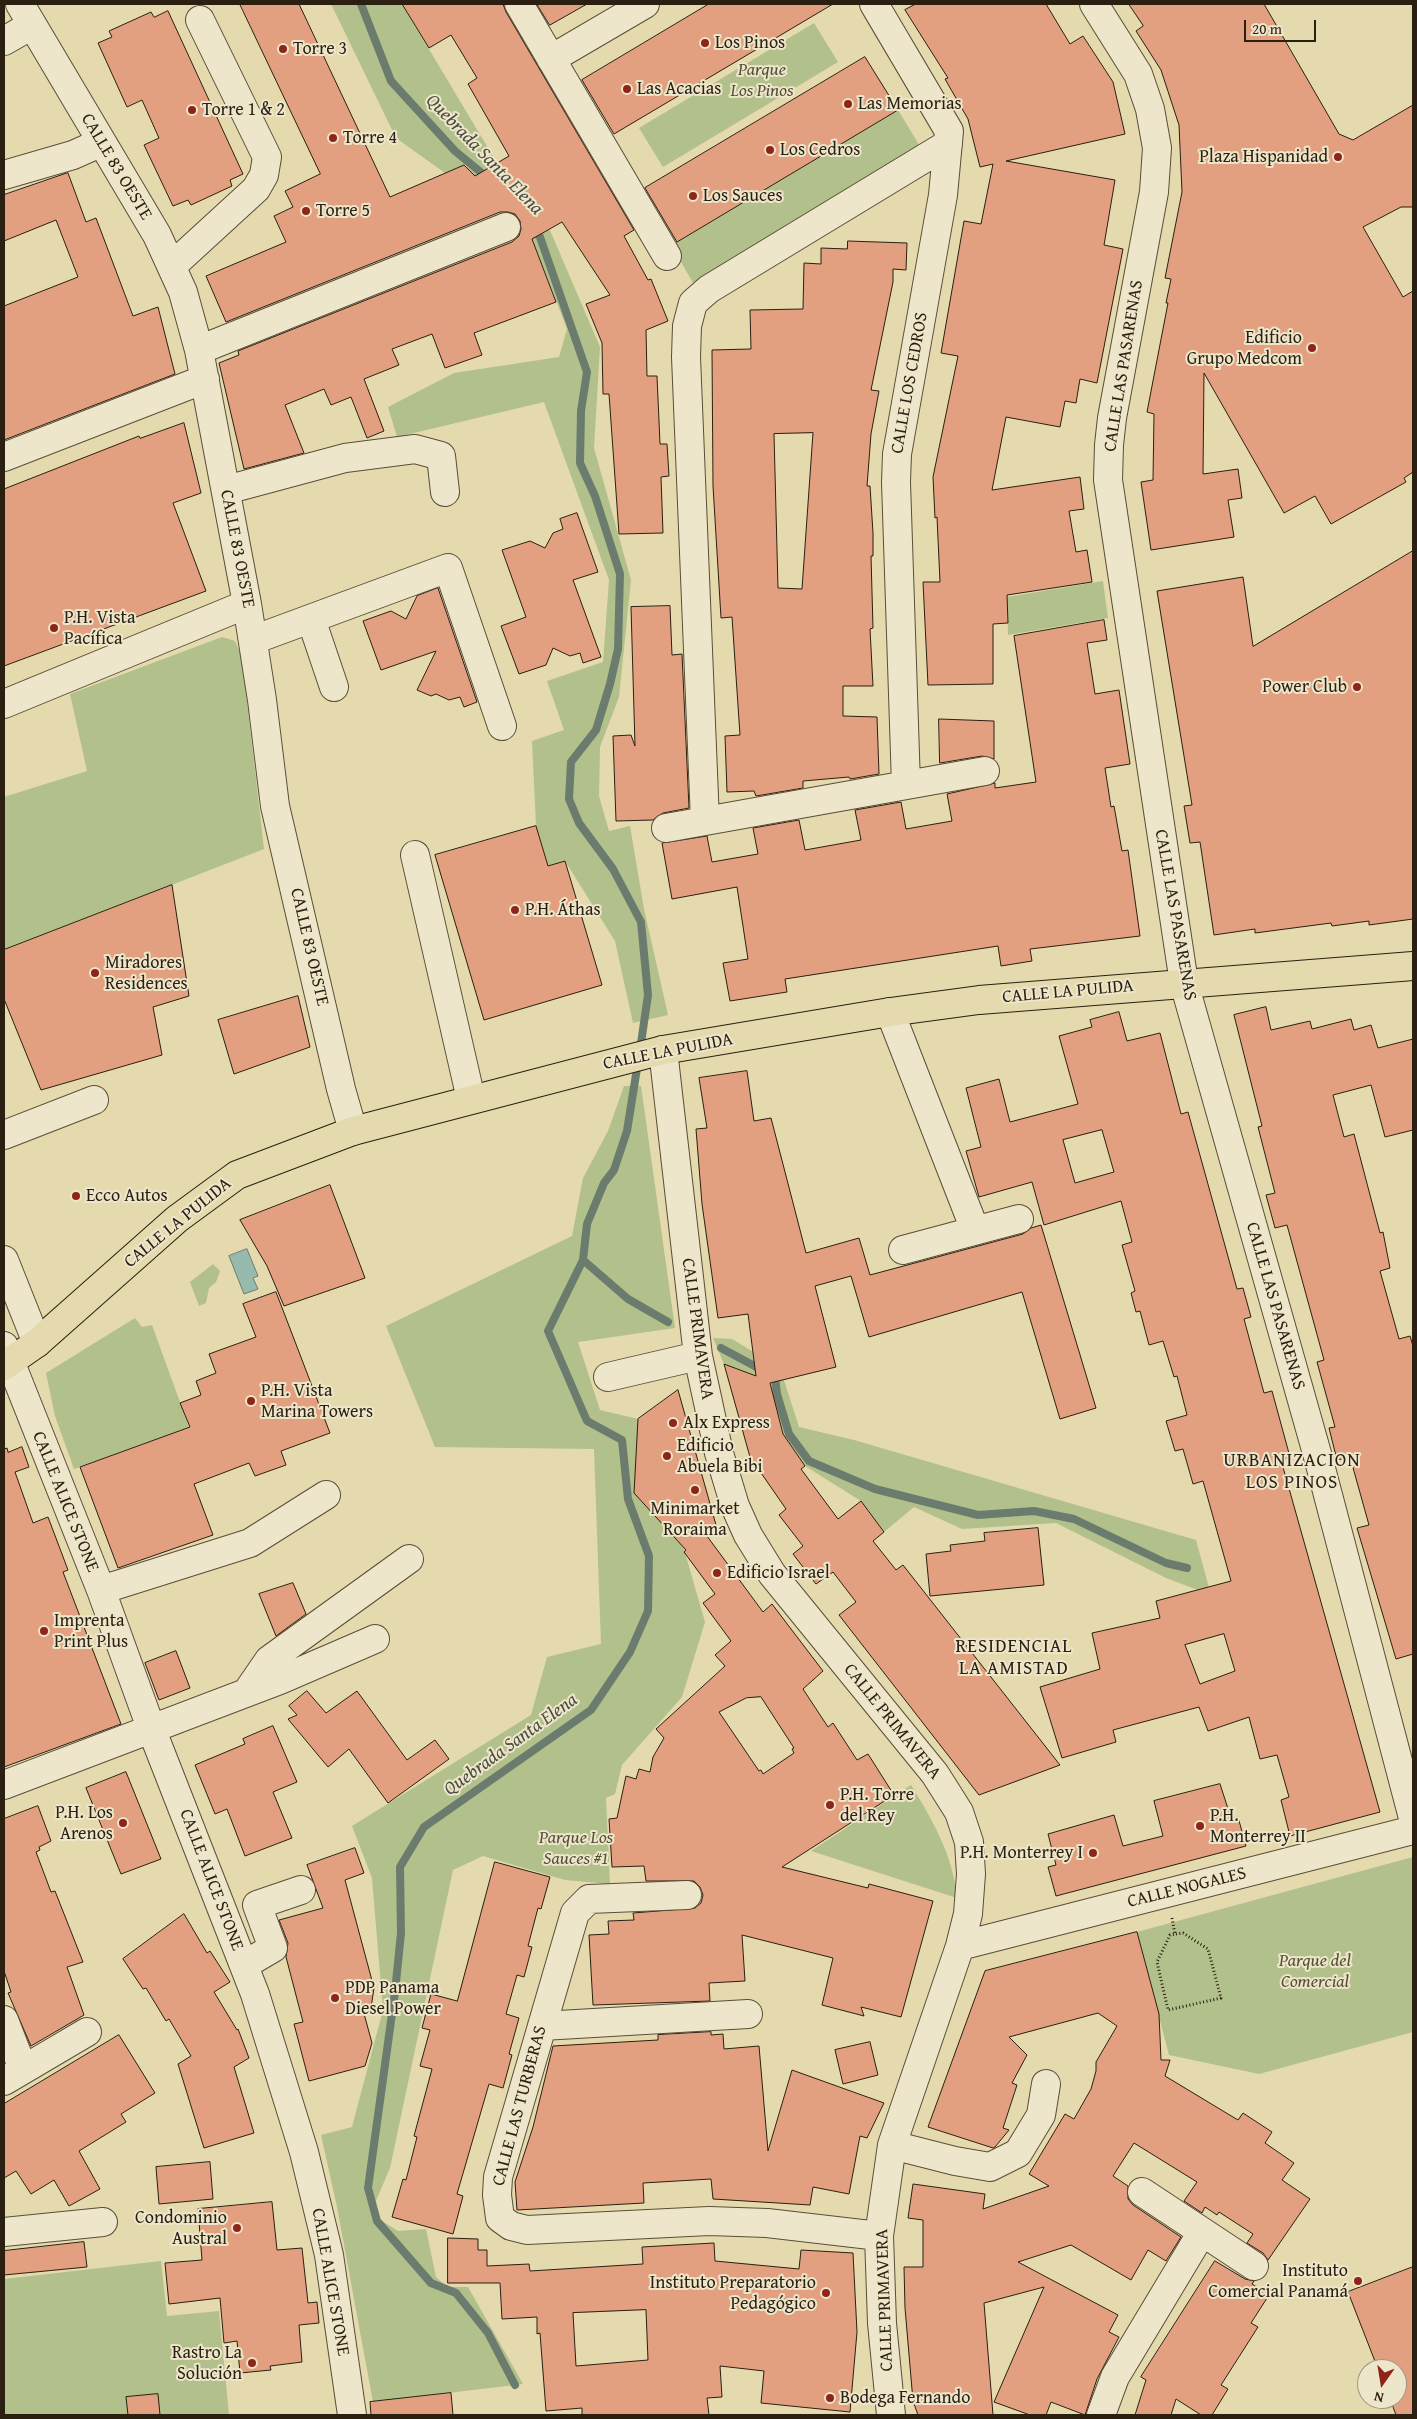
<!DOCTYPE html>
<meta charset="utf-8">
<style>
body{margin:0}
#map{position:relative;width:1417px;height:2419px;overflow:hidden;background:#e5d9ae;font-family:"Gentium Book Plus",serif}
canvas{display:block}
.frame{position:absolute;inset:0;border:5px solid #2a1f11;pointer-events:none}
.north{position:absolute;left:1357px;top:2359px;width:50px;height:50px;box-sizing:border-box;background:#eee6ca;border:1px solid #a09680;border-radius:50%;rotate:193deg;font-size:14px;font-weight:700;line-height:20px;text-align:center;color:#2a1f11}
.north::after{content:'';display:block;margin:auto;width:18px;height:22px;background:#8f2418;clip-path:polygon(50% 0,100% 100%,50% 72%,0 100%)}
.scale{position:absolute;left:1244px;top:20px;width:72px;height:22px;box-sizing:border-box;border:2px solid #2a1f11;border-top:0;padding-left:6px;font-size:15px;line-height:18px;white-space:nowrap;color:#2a1f11;-webkit-text-stroke:4px #eee6ca;paint-order:stroke}
</style>
<div id="map">
<canvas width="1417" height="2419"></canvas>
<div class="frame"></div>
<div class="north">N</div>
<div class="scale">20 m</div>
</div>
<script>
const ctx = document.querySelector('canvas').getContext('2d');
ctx.lineJoin = 'round';
function fill(path, color) {
  ctx.fillStyle = color;
  ctx.fill(path, 'evenodd');
}
function trace(path, color, width, dash) {
  ctx.strokeStyle = color;
  ctx.lineWidth = width;
  ctx.lineCap = dash ? 'butt' : 'round';
  ctx.setLineDash(dash || []);
  ctx.stroke(path);
}
function label(font, color, halo, rows, align = 'center') {
  ctx.font = font + ' "Gentium Book Plus",serif';
  ctx.lineWidth = 4;
  ctx.setLineDash([]);
  ctx.textBaseline = 'middle';
  ctx.strokeStyle = halo;
  ctx.fillStyle = color;
  for (const [text, x, y, turn = 0] of rows) {
    ctx.save();
    ctx.translate(x, y);
    ctx.rotate((+turn || 0) * Math.PI / 180);
    ctx.textAlign = isNaN(turn) ? turn : align;
    if (halo) ctx.strokeText(text, 0, 0);
    ctx.fillText(text, 0, 0);
    ctx.restore();
  }
}
const green = new Path2D(`
 M331 4H402L497 163 528 193 549 228 600 347 594 448 631 580 619 697 600 747 599 796 609 831 630 826 644 909 668 1015 633 1023 615 941 565 861 548 866 536 826 532 741 564 730 547 681 603 662 609 580 544 402 397 437 388 407 454 373 559 357 567 329 530 233 465 165 445 173 396 138Z
 M814 23 838 62 663 167 639 128Z
 M898 110 921 148 693 283 676 253 675 243Z
 M1103 581 1108 618 1008 635 1007 597Z
 M222 637 235 641 242 657 264 849 4 950V797L87 771 70 694Z
 M624 1086H641L675 1328 578 1342 600 1410 638 1419 683 1546 705 1622 682 1697 622 1765 615 1794 606 1798 610 1884 565 1880 483 1856 453 1870 390 2168 375 2203 379 2219 398 2231 426 2229 436 2277 447 2287H468L523 2384 373 2402 337 2207 321 2135 352 2127 383 2010 372 1878 352 1826 531 1715 547 1657 601 1644 594 1449 435 1447 386 1326 572 1236 583 1178 608 1131Z
 M213 1264 220 1271 216 1282 209 1288 206 1303 199 1306 190 1282Z
 M135 1318 142 1327 152 1325 189 1427 74 1469 55 1416 46 1373Z
 M713 1338 732 1339 780 1368 799 1427 854 1440 1196 1540 1211 1595 1166 1578 1056 1523 962 1529 914 1507 884 1532 861 1501 805 1466 783 1434 769 1381 724 1364Z
 M911 1785C933 1821 953 1855 957 1898L811 1851Z
 M1413 1857V2032L1259 2074 1169 2055 1137 1932Z
 M161 2261 167 2316 219 2311 229 2415H4V2279Z`);
const water = new Path2D(`
 M247 1249 258 1276 253 1278 258 1289 244 1294 229 1256Z`);
const stream = new Path2D(`
 M361 4 391 81 455 151 489 179
 M533 229 540 237 587 372 581 411 580 463 595 496 620 574 618 649 610 684 596 730 571 762 569 799 579 823 613 869 641 922 648 995 640 1050
 M583 1260 628 1299 668 1322
 M721 1348 762 1370
 M772 1375 775 1377 777 1394 789 1434 809 1461 875 1489 978 1515 1034 1511 1074 1519 1166 1563 1187 1568
 M515 2385 488 2333 456 2293 431 2283 377 2221 368 2188 395 1992 401 1933 400 1867 424 1827 591 1710 630 1652 648 1611 649 1556 628 1499 622 1440 587 1421 548 1331 583 1260 587 1224 604 1183 614 1170 627 1131 638 1062`);
const building = new Path2D(`
 M240 4H299L390 197 464 165 475 176 509 156 468 84 477 78 451 35 429 48 402 4H503L506 12 634 230 624 236 648 280 651 279 668 321 646 330 647 376H657L660 444H667L669 476 661 477 663 533 619 534 609 394H603L602 343 586 304 610 295 562 222 532 239 556 302 474 333 482 355 445 368 432 334 392 349 399 365 364 379 384 431 367 438 351 397 331 405 324 389 285 405 304 453 244 469 219 363 239 355 238 351 512 242 519 236 521 229 520 221 515 214 508 212H500L226 322 206 276 286 242 274 216 293 207 285 191 320 174Z
 M537 4H587L550 25Z
 M709 4H833L614 134 582 80Z
 M916 4H1046L1070 44 1083 36 1113 82 1125 134 1006 161 1115 180 1104 245 1123 249 1097 383 1080 379 1076 403 1065 401 1060 427 1006 417 992 490 1080 477 1084 509 1069 511 1076 552 1087 550 1092 582 1007 595 1008 623 993 624V684L928 685 923 582H940L937 517 935 518 933 477 958 356 941 353 964 221 981 224 993 164 980 167 968 119 945 79 948 78 905 10Z
 M1129 4H1264L1339 134 1353 140 1413 105V207H1401L1363 227 1403 297 1413 291V472L1404 478 1406 482 1331 524 1315 496 1284 513 1204 373 1203 474 1238 469 1242 498 1228 500 1234 537 1151 550 1141 482 1153 480 1154 414 1147 412 1168 303H1166L1171 279 1165 278 1182 192 1179 125 1161 70 1136 31 1143 26Z
 M168 11 243 174 230 180 232 186 191 205 188 200 173 206 144 145 159 138 142 100 127 107 98 43 112 37 109 31 151 12 154 17Z
 M865 57 898 110 677 242 645 188Z
 M68 173 86 222 96 218 133 316 158 307 175 374 4 440V306L78 277 56 220 4 241V195Z
 M848 241 907 243 906 270 893 269V282L871 390 879 391 871 434 867 486H870L873 533V556H871L873 628 870 629 873 686H843V716L877 717 879 774 850 779 849 777 803 781V788L756 796 754 791 727 792 725 736 740 735 732 617 721 618 713 486 712 350 751 349 750 310 803 309 804 263 821 264V248L847 249ZM813 433 802 589 778 588 774 434Z
 M184 423 201 493 173 503 206 591 4 666V489L139 436 140 438Z
 M577 513 598 572 573 580 601 657 583 663 580 653 570 656 553 648 546 665 519 674 501 626 526 617 502 550 530 541 545 548 553 533 563 529 560 519Z
 M1413 551V919L1369 925V921L1332 926 1331 923 1255 933V929L1214 935 1200 842 1190 843 1184 806 1192 805 1157 591 1243 577 1253 646Z
 M438 588 477 702 464 707 460 697 449 700 436 694 431 696 417 690 436 651 381 670 363 621 391 611 406 619 417 596Z
 M670 606 672 655 682 654 689 808 663 813 653 820 616 821 613 736 631 735 635 746 631 607Z
 M1104 620 1107 640 1087 643 1095 694 1119 690 1130 764 1105 768 1111 807 1114 806 1122 851 1128 850 1140 936 1030 949 1032 961 1001 966 998 946 785 979 787 992 730 1001 723 963 748 959 737 887 672 899 662 843 707 836 712 862 758 854 753 828 799 820 805 850 861 840 855 810 901 802 906 829 952 821 947 794 995 783V788L1036 782 1014 636Z
 M939 719 994 721V759L982 756 940 763Z
 M536 826 548 866 565 861 602 985 484 1020 435 855Z
 M172 885 189 996 153 1007 162 1055 41 1090 4 999V950Z
 M298 996 310 1047 234 1074 218 1020Z
 M1266 1007 1271 1030 1310 1021 1312 1029 1351 1019 1354 1030 1371 1025 1378 1048 1413 1039V1130L1385 1137 1371 1085 1333 1095 1344 1137 1354 1134 1380 1233 1383 1232 1390 1268 1380 1271 1399 1339 1410 1336 1413 1346V1654L1396 1659 1357 1528 1369 1525 1350 1457 1337 1460 1329 1428 1335 1427 1317 1362 1324 1360 1287 1225 1275 1228 1266 1195 1275 1193 1258 1127 1262 1126 1234 1015Z
 M1119 1012 1127 1041 1160 1033 1181 1114 1188 1112 1237 1289 1243 1288 1251 1317 1244 1319 1264 1393 1272 1391 1290 1457 1281 1460 1380 1812 1290 1836 1281 1800 1289 1797 1277 1755 1260 1759 1249 1717 1208 1731 1199 1707 1113 1730 1116 1742 1062 1758 1040 1687 1100 1669 1092 1633 1160 1618 1156 1601 1231 1581 1203 1481 1193 1484 1183 1449 1175 1451 1166 1421 1187 1415 1177 1376 1174 1377 1163 1341 1149 1345 1140 1311 1136 1312 1131 1293 1135 1291 1122 1245 1132 1242 1121 1201 1044 1225 1032 1182 979 1197 966 1151 981 1147 966 1088 999 1079 1010 1122 1078 1104 1059 1036 1092 1027 1090 1020ZM1102 1130 1114 1172 1075 1183 1063 1140ZM1224 1634 1235 1671 1200 1684 1185 1645Z
 M747 1071 754 1121 771 1118 806 1253 859 1238 870 1275 1023 1234 1031 1228 1041 1225 1096 1408 1060 1419 1022 1292 869 1337 851 1276 815 1286 836 1367 770 1383 783 1434 805 1466 801 1469 838 1519 861 1501 884 1532 873 1541 896 1570 903 1565 1060 1765 979 1795 839 1615 856 1602 833 1572 816 1584 793 1554 803 1546 779 1515 786 1509 750 1457 724 1364 756 1376 748 1314 718 1318 702 1204 696 1129 707 1128 699 1078Z
 M330 1185 365 1278 284 1306 267 1266 240 1220Z
 M276 1292 330 1433 281 1451 286 1465 255 1476 249 1463 194 1484 213 1535 118 1568 80 1467 190 1427 180 1403 201 1395 196 1381 216 1373 209 1354 256 1337 243 1304Z
 M678 1390 716 1525 704 1532 763 1612 772 1604 823 1671 803 1689 828 1727 833 1723 857 1760 868 1754 894 1795 782 1867 868 1888 869 1884 933 1901 901 2017 861 2007 864 2016 822 2005 833 1958 742 1935 745 1981 709 1983 710 2001 593 2005 589 1935 609 1934 608 1921 634 1920 633 1913 695 1908 701 1903 703 1895 700 1887 694 1881H646L644 1866 612 1867 609 1819 617 1818 626 1776 636 1779 639 1769 650 1772 653 1757 664 1738 656 1729 725 1666 715 1655 731 1641 703 1603 715 1594 684 1552 686 1550 634 1493 638 1419ZM761 1697 794 1748 792 1749 794 1753 763 1774 761 1770 759 1771 719 1712 746 1698Z
 M22 1447 29 1467 15 1472 33 1523 48 1517 68 1570 63 1572 121 1724 4 1767V1449L7 1448 8 1452Z
 M1038 1528 1044 1585 930 1596 926 1554 951 1551 950 1545 985 1541 984 1533Z
 M293 1583 306 1614 276 1636 259 1594Z
 M176 1651 190 1688 159 1700 145 1663Z
 M307 1691 326 1713 357 1691 407 1760 435 1740 449 1759 388 1803 349 1749 328 1767 288 1719 297 1715 289 1706Z
 M273 1726 297 1782 273 1792 292 1838 245 1856 227 1809 215 1814 195 1765 245 1744 243 1739Z
 M126 1772 161 1859 121 1874 86 1788Z
 M1220 1784 1231 1818 1238 1817 1246 1846 1056 1896 1048 1867 1056 1865 1048 1834 1114 1815 1123 1846 1163 1836 1154 1801Z
 M38 1806 51 1841 39 1847 40 1850 36 1852 51 1892 55 1891 83 1962 67 1967 84 2015 31 2046 8 1993 11 1992 4 1971V1819Z
 M355 1848 364 1873 345 1880 374 1988 371 2008 363 2010 372 2043 365 2066 309 2081 294 2024 303 2022 286 1957 288 1943 279 1920 323 1908 307 1865Z
 M495 1862 550 1877 541 1909 538 1908 528 1946 532 1947 524 1977 517 1975 506 2014 519 2018 509 2054 512 2055 503 2088 489 2084 457 2194 463 2196 453 2234 392 2217 403 2179 406 2180 417 2137 414 2136 432 2069 420 2066 430 2030 422 2028 431 1994 457 2001Z
 M184 1914 207 1953 210 1951 230 1982 214 1992 237 2030 238 2029 249 2058 234 2067 254 2133 204 2148 178 2064 191 2056 169 2019 166 2021 146 1988 143 1989 123 1959Z
 M1137 1932 1159 2014 1161 2060H1170L1165 2076 1238 2120 1243 2113 1272 2132 1265 2143 1294 2163 1282 2180 1310 2199 1268 2260 1263 2253 1247 2243 1253 2234 1219 2212 1217 2215 1205 2207 1202 2213 1184 2201 1197 2182 1134 2143 1113 2176 1128 2186V2199L1133 2205 1181 2237 1166 2261 1148 2250 1131 2280 1071 2245 1018 2262 1118 2315 1109 2332 1119 2337 1097 2379 1085 2415 1051 2402 1046 2415H1030L994 2402 1044 2287 984 2303 993 2415H918L913 2401 905 2308 904 2267H923V2220L908 2218 913 2184 985 2194 983 2209 1049 2186 1029 2174 1065 2114 1074 2119 1091 2089 1096 2071V2062L1117 2026 1098 2013 1009 2037 1027 2055 1012 2083 1017 2085 1003 2128 1009 2130 995 2147 993 2148 928 2127 985 1971Z
 M711 2032V2035L723 2034 724 2049 759 2046 768 2151 792 2070 884 2103 867 2138 860 2136 849 2194 813 2187 810 2205 713 2199 711 2179 643 2183 644 2203 517 2210 515 2182 533 2127 553 2046 658 2040V2035Z
 M119 2035 155 2093 121 2114 126 2122 79 2151 100 2189 69 2206 54 2180 31 2194 16 2171 4 2178V2104Z
 M870 2042 878 2075 843 2084 835 2050Z
 M210 2162 213 2199 159 2204 156 2167Z
 M272 2202 277 2250 302 2248 308 2303 317 2302 319 2323 299 2325 302 2362 270 2366 271 2370 240 2373 237 2341 224 2343 220 2298 169 2304 165 2263 202 2260 198 2209Z
 M448 2238 478 2239V2250H487V2266L529 2264 530 2271 643 2264 642 2247 677 2245 714 2243 715 2261 799 2269 801 2250 853 2253 857 2332 850 2412 761 2403 764 2371 720 2366 722 2397 707 2398 709 2415H582V2408L546 2411 540 2333 537 2334V2317L502 2319 500 2283H448ZM646 2310 648 2360 576 2366 573 2313Z
 M84 2242 87 2267 4 2275V2251Z
 M1215 2261 1245 2279 1254 2281 1252 2284 1269 2295 1251 2323 1258 2327 1221 2385 1228 2389 1212 2415H1201L1176 2399 1171 2415H1135L1146 2380 1141 2377Z
 M1413 2267V2415H1396L1390 2399H1397V2369H1378L1348 2292Z
 M451 2393 453 2415H371L370 2402Z
 M158 2394 160 2415H128L126 2397Z`);
const path = new Path2D(`
 M1172 1918 1175 1934 1170 1935 1157 1962 1168 2010 1221 1998 1208 1949 1183 1933 1175 1934`);
const minor = new Path2D(`
 M20 4 157 235 183 292 199 350 247 604 262 700 275 806 341 1089 353 1131
 M519 4 667 256
 M874 4 949 131 943 195 897 454 896 482 906 785
 M1094 4 1138 74 1150 109 1157 148 1154 192 1112 418 1109 445 1108 480 1184 983 1318 1457 1413 1818
 M4 41 32 25
 M551 59 645 4
 M4 175 73 155 100 143
 M172 266 256 189 264 175 267 157 200 20
 M199 350 506 227
 M4 457 205 379
 M226 490 345 458 415 449 441 456 445 492
 M311 619 334 687
 M253 640 448 568 502 726
 M4 704 247 604
 M705 821 686 357 687 326 693 303 709 289 948 144
 M666 828 985 771
 M415 855 471 1099
 M890 1012 975 1230
 M663 1050 698 1356 719 1453 735 1506 748 1535 772 1574 935 1774 959 1812 969 1842 971 1874 968 1914 960 1946 892 2145 879 2236 882 2323 891 2415
 M4 1135 94 1100
 M903 1250 1019 1219
 M4 1260 37 1343
 M4 1346 101 1590 151 1728 255 1994 304 2152 329 2255 352 2415
 M608 1377 698 1356
 M101 1590 250 1543 326 1495
 M247 1692 269 1660 409 1559
 M4 1785 280 1680 375 1639
 M687 1895 589 1899 575 1913 498 2177 497 2195 500 2218 511 2226 527 2230 709 2221 767 2223 879 2236
 M960 1946 1413 1830
 M244 1965 273 1948 257 1905 301 1890
 M4 2020 23 2069
 M542 2026 748 2014
 M4 2081 87 2032
 M892 2145 955 2161 990 2167 1018 2153 1041 2115 1046 2084
 M1142 2192 1254 2266
 M4 2232 103 2222
 M1101 2415 1115 2377 1202 2232`);
const major = new Path2D(`
 M4 1366 37 1343 177 1219 237 1175 353 1131 663 1050 890 1012 979 1000 1413 966`);
const markers = [
 [705,43,5,"#8f2418"],
 [283,49,5,"#8f2418"],
 [627,89,5,"#8f2418"],
 [848,104,5,"#8f2418"],
 [192,110,5,"#8f2418"],
 [333,138,5,"#8f2418"],
 [770,150,5,"#8f2418"],
 [1338,157,5,"#8f2418"],
 [693,196,5,"#8f2418"],
 [306,211,5,"#8f2418"],
 [1312,348,5,"#8f2418"],
 [54,628,5,"#8f2418"],
 [1357,687,5,"#8f2418"],
 [515,910,5,"#8f2418"],
 [95,973,5,"#8f2418"],
 [76,1196,5,"#8f2418"],
 [251,1401,5,"#8f2418"],
 [673,1423,5,"#8f2418"],
 [667,1456,5,"#8f2418"],
 [695,1490,5,"#8f2418"],
 [717,1573,5,"#8f2418"],
 [44,1631,5,"#8f2418"],
 [830,1805,5,"#8f2418"],
 [123,1823,5,"#8f2418"],
 [1200,1826,5,"#8f2418"],
 [1093,1853,5,"#8f2418"],
 [335,1998,5,"#8f2418"],
 [237,2228,5,"#8f2418"],
 [1358,2281,5,"#8f2418"],
 [826,2293,5,"#8f2418"],
 [252,2363,5,"#8f2418"],
 [830,2398,5,"#8f2418"]
];
const poiNames = [
 ["Los Pinos",715,43],
 ["Torre 3",293,49],
 ["Las Acacias",637,89],
 ["Las Memorias",858,104],
 ["Torre 1 & 2",202,110],
 ["Torre 4",343,138],
 ["Los Cedros",780,150],
 ["Plaza Hispanidad",1328,157,"right"],
 ["Los Sauces",703,196],
 ["Torre 5",316,211],
 ["Edificio",1302,338,"right"],
 ["Grupo Medcom",1302,359,"right"],
 ["P.H. Vista",64,618],
 ["Pacífica",64,639],
 ["Power Club",1347,687,"right"],
 ["P.H. Áthas",525,910],
 ["Miradores",105,963],
 ["Residences",105,984],
 ["Ecco Autos",86,1196],
 ["P.H. Vista",261,1391],
 ["Marina Towers",261,1412],
 ["Alx Express",683,1423],
 ["Edificio",677,1446],
 ["Abuela Bibi",677,1467],
 ["Minimarket",695,1509,"center"],
 ["Roraima",695,1530,"center"],
 ["Edificio Israel",727,1573],
 ["Imprenta",54,1621],
 ["Print Plus",54,1642],
 ["P.H. Torre",840,1795],
 ["del Rey",840,1816],
 ["P.H. Los",113,1813,"right"],
 ["Arenos",113,1834,"right"],
 ["P.H.",1210,1816],
 ["Monterrey II",1210,1837],
 ["P.H. Monterrey I",1083,1853,"right"],
 ["PDP Panama",345,1988],
 ["Diesel Power",345,2009],
 ["Condominio",227,2218,"right"],
 ["Austral",227,2239,"right"],
 ["Instituto",1348,2271,"right"],
 ["Comercial Panamá",1348,2292,"right"],
 ["Instituto Preparatorio",816,2283,"right"],
 ["Pedagógico",816,2304,"right"],
 ["Rastro La",242,2353,"right"],
 ["Solución",242,2374,"right"],
 ["Bodega Fernando",840,2398]
];
const parkNames = [
 ["Parque",762,70],
 ["Los Pinos",762,91],
 ["Parque Los",576,1838],
 ["Sauces #1",576,1859],
 ["Parque del",1315,1961],
 ["Comercial",1315,1982]
];
const streetNames = [
 ["CALLE 83 OESTE",116,167,59],
 ["CALLE LAS PASARENAS",1124,366,-81],
 ["CALLE LOS CEDROS",910,383,-80],
 ["CALLE 83 OESTE",237,549,79],
 ["CALLE LAS PASARENAS",1175,915,80],
 ["CALLE 83 OESTE",309,947,77],
 ["CALLE LA PULIDA",1068,992,-5],
 ["CALLE LA PULIDA",668,1052,-11],
 ["CALLE LA PULIDA",178,1223,-39],
 ["CALLE LAS PASARENAS",1275,1306,74],
 ["CALLE PRIMAVERA",697,1329,82],
 ["CALLE ALICE STONE",65,1502,68],
 ["CALLE PRIMAVERA",892,1722,51],
 ["CALLE ALICE STONE",211,1880,69],
 ["CALLE NOGALES",1187,1888,-14],
 ["CALLE LAS TURBERAS",520,2106,-75],
 ["CALLE ALICE STONE",330,2282,80],
 ["CALLE PRIMAVERA",885,2300,-92]
];
const waterNames = [
 ["Quebrada Santa Elena",484,155,46],
 ["Quebrada Santa Elena",511,1745,-36]
];
const neighbourhoodNames = [
 ["URBANIZACION",1292,1461],
 ["LOS PINOS",1292,1483],
 ["RESIDENCIAL",1014,1647],
 ["LA AMISTAD",1014,1669]
];
fill(green, '#b2c08c');
fill(water, '#96baad');
trace(water, '#6b7c6f', 1);
trace(stream, '#6b7c6f', 8);
fill(building, '#e3a080');
trace(building, '#2a1f11', 1);
trace(minor, '#594e38', 30);
trace(major, '#2a1f11', 30);
trace(path, '#2a1f11', 3, [1, 2.5]);
trace(minor, '#eee6ca', 28);
trace(major, '#e5d9ae', 28);
for (const [x, y, r, color] of markers) {
  const dot = new Path2D();
  dot.arc(x, y, r, 0, 2 * Math.PI);
  ctx.fillStyle = color;
  ctx.fill(dot);
  trace(dot, '#eee6ca', 2);
}
label('18px', '#2a1f11', '#eee6ca', poiNames, 'left');
label('italic 18px', '#534f36', '#eee6ca', parkNames);
label('18px', '#2a1f11', '#eee6ca', streetNames);
label('italic 19px', '#4a4e40', '#eee6ca', waterNames);
ctx.letterSpacing = '1px';
label('19px', '#2a1f11', '#eee6ca', neighbourhoodNames);
ctx.letterSpacing = '0px';
</script>
